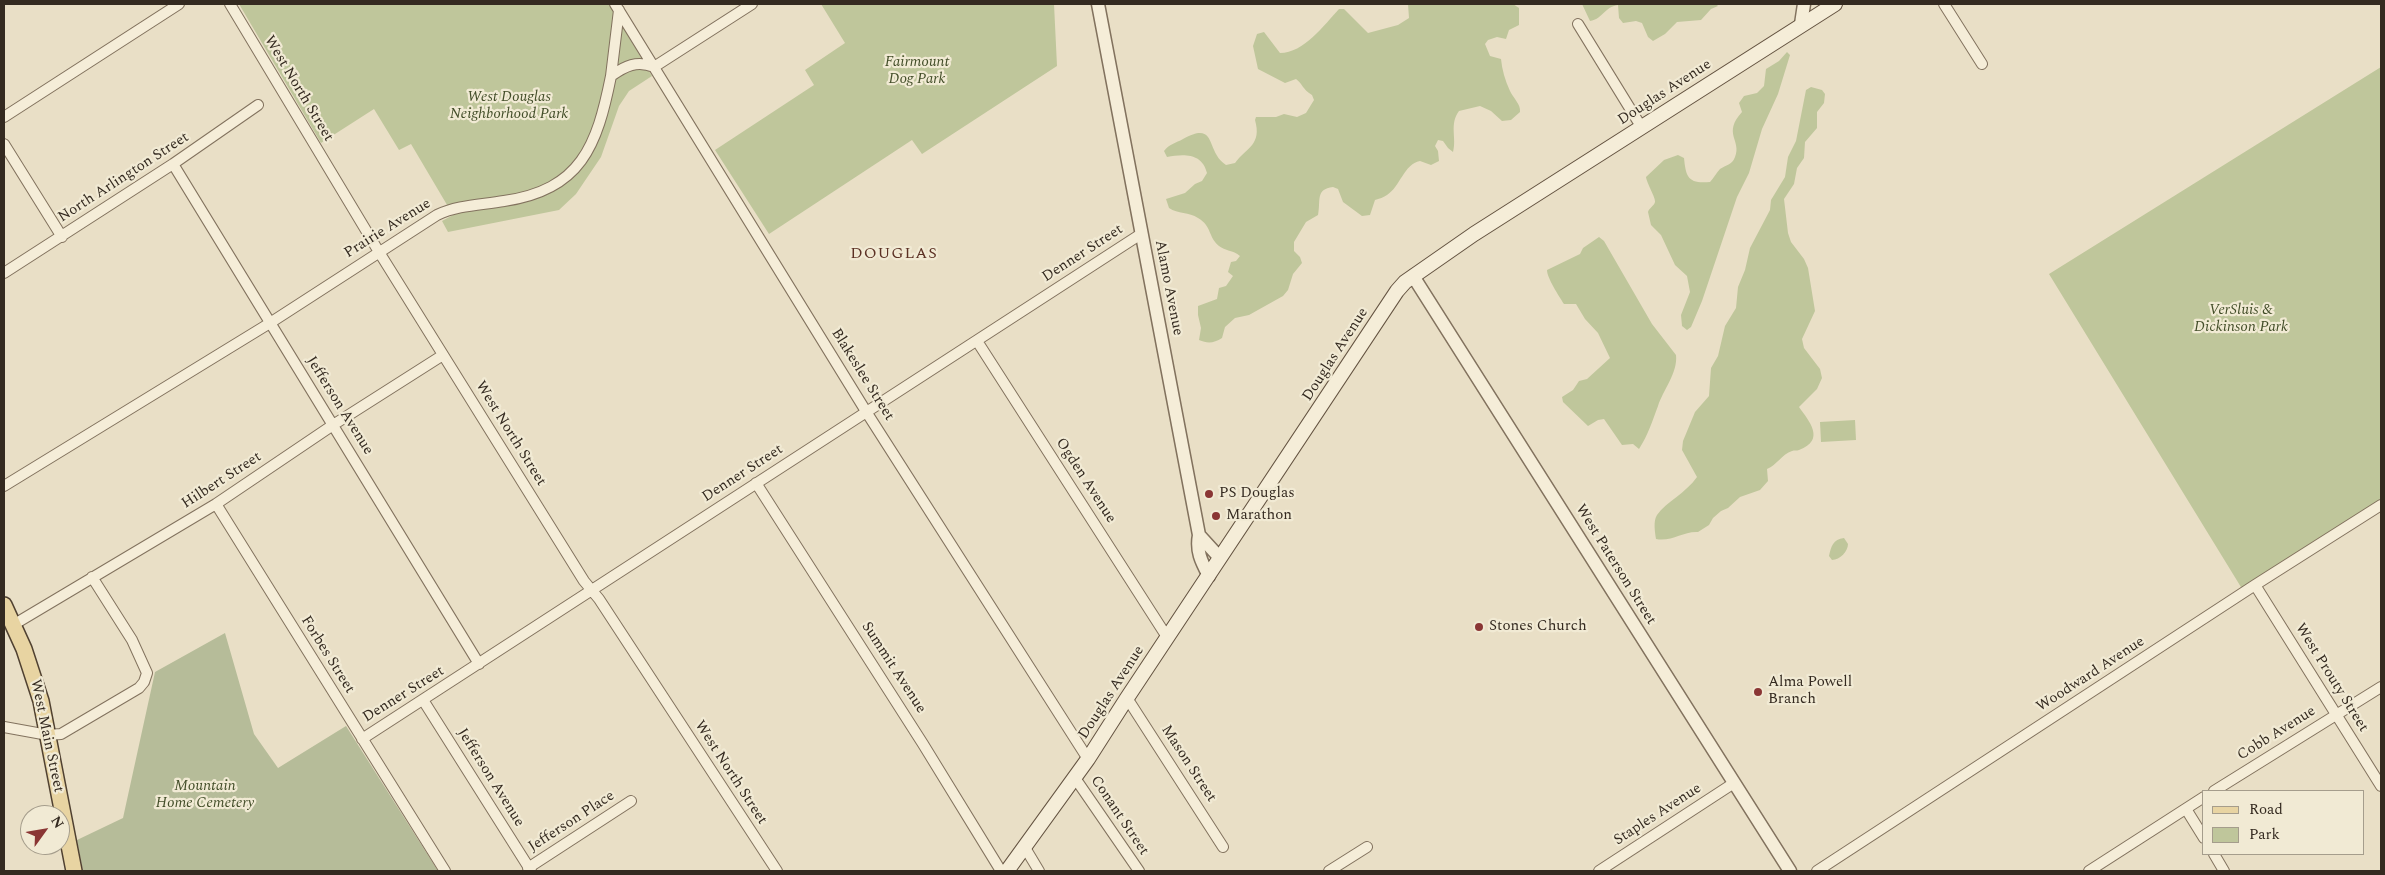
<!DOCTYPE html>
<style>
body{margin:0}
#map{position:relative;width:2385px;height:875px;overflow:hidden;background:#e9dfc6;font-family:Spectral,serif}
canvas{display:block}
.frame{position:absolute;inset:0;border:5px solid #342a20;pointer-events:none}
.legend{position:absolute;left:2202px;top:790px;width:162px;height:65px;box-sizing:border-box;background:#f1ead4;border:1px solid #a59d8c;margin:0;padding:6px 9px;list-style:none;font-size:15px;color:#342a20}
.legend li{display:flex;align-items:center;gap:10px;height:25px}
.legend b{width:25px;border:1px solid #a59d8c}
.north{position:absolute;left:20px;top:805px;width:50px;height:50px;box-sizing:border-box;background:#f1ead4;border:1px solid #a59d8c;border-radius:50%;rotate:58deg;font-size:14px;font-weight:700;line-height:20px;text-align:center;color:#342a20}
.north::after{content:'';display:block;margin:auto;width:18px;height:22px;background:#8a3634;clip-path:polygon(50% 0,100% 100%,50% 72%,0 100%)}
</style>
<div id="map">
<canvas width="2385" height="875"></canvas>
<div class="frame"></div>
<ul class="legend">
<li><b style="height:6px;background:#e8d4a2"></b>Road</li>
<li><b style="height:14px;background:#bfc69b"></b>Park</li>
</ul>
<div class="north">N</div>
</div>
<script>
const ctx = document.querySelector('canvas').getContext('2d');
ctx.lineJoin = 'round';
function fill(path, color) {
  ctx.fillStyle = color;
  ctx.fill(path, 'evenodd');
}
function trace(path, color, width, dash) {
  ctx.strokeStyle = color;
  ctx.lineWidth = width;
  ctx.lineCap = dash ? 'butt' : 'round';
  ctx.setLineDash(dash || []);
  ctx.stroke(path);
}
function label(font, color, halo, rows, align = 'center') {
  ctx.font = font + ' Spectral,serif';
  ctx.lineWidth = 4.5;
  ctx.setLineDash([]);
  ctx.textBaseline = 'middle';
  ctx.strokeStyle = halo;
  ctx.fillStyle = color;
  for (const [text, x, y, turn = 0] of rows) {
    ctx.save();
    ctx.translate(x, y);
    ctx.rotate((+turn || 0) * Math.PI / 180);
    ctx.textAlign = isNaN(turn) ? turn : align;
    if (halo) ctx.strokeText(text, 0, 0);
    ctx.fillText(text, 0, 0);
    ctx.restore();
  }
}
const green = new Path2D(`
 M239 4H609L652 76 629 91 619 106 601 157 576 194 559 210 448 232 442 221 453 215 411 144 399 150 374 109 321 143Z
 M821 4H1054L1057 66 922 154 912 140 769 234 715 150 814 85 805 70 845 43Z
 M1408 4H1513L1519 8V25L1509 30 1506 39 1497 37 1488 40 1485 44 1490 56 1501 59C1502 70 1505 80 1510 91 1513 98 1521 104 1520 112L1511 120 1502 121 1491 111 1480 106 1459 111C1449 124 1457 138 1453 152L1448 148 1443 141 1438 140 1435 146 1438 151 1439 161 1431 165 1420 161C1404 164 1400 187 1387 195 1384 197 1379 199 1375 200L1370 215 1362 216 1343 202 1338 189 1333 187C1315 189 1321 201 1318 215L1306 222 1294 242V251L1300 257 1302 263 1293 274 1288 290 1283 296 1249 315 1235 318 1225 327 1222 338C1214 343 1208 344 1199 340L1201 328 1198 315V306L1217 299 1219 288 1226 286 1233 276 1228 272 1231 262 1236 261 1240 256C1233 250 1225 251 1219 246 1208 237 1212 226 1198 218 1189 212 1178 214 1169 208L1166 199 1185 193 1195 184 1202 181 1207 173C1202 153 1184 154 1167 157L1164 151C1169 144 1176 143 1183 139 1218 120 1205 152 1226 165L1235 163C1247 147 1262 145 1255 120L1256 117H1276L1284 114 1297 117 1306 113 1314 100 1312 95C1302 89 1303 84 1296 79L1285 83 1258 69 1253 46 1257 34 1264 32 1280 53C1304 53 1324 25 1339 9H1344L1368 33 1398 25 1409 18Z
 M1582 4H1716L1718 6 1711 9 1701 20 1677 22 1665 34 1653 41 1648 37 1642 23 1636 21 1623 23 1619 18 1618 5C1604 7 1603 19 1590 21Z
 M1787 52 1790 55 1778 94 1762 129 1749 173 1737 197 1702 301 1691 327 1687 330 1682 326 1681 315 1690 292 1687 276 1675 265 1661 235 1651 225 1648 212C1649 208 1654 206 1655 202 1656 198 1647 184 1646 177L1664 160 1678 155 1684 158C1686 177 1688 184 1710 182 1714 178 1716 173 1720 169 1726 165 1732 165 1735 157 1742 140 1722 134 1742 112L1739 103 1744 96 1757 93 1764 86 1766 69 1779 61Z
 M2381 67V505L2244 592 2049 274Z
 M1811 87 1822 90 1825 94 1824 103 1817 112V128L1805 142 1804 158 1797 168 1794 184 1784 199 1788 233 1791 242 1804 259 1808 268 1815 311 1802 339 1804 348 1820 369 1822 378 1817 389 1799 407C1809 421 1826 440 1799 450 1797 451 1794 450 1792 451 1782 454 1777 465 1767 469L1768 481 1760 490 1740 497 1728 508 1721 511 1713 518 1709 525 1698 532C1683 531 1672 542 1656 539 1655 532 1653 521 1657 515 1666 502 1686 493 1697 477L1682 450 1683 441 1695 412 1709 396 1711 368 1718 356 1725 326 1736 308 1738 287 1745 270 1750 248 1770 210 1771 200 1785 177 1788 157 1796 141 1806 90Z
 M1599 237 1604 241 1652 324 1676 355C1678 373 1663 390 1658 406 1652 422 1648 435 1639 449L1633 444 1622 445 1604 419 1598 420 1588 426 1563 402 1562 397 1573 390 1579 381 1587 379 1610 358 1598 333 1585 319 1576 304H1564C1559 296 1547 278 1547 270L1580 254 1583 248Z
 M1855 420 1856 440 1821 442 1820 422Z
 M1844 538 1848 544C1848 551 1840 560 1832 560L1829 556C1831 547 1833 539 1844 538Z`);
const cemetery = new Path2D(`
 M225 633 254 734 278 768 346 726 438 871H83L77 840 123 818 155 672Z`);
const minor = new Path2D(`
 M230 4 379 252 584 581 599 599 777 871
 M615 4 867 413 1088 759
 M1944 4 1982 64
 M1578 24 1642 128
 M611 76 619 10
 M4 117 179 4
 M4 144 62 237
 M173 164 479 664
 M4 273 173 164 258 105
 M977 341 1167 637
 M756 483 923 744 1001 871
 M4 486 270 323 437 215C458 205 481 205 504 201 581 190 597 146 611 76 625 66 637 60 654 67L752 4
 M216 504 445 871
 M2255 585 2381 786
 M13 625 216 504 333 425 443 355
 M1127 698 1223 847
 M423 700 531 871
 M4 727 48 735 61 734 139 688 144 682 147 673 132 640 92 577
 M362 739 1141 234
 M1075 778 1139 871
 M2214 791 2381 687
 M2186 809 2204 838
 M1024 846 1039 871
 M2214 854 2224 871
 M528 868 631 801
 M1329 871 1367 847
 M1599 871 1734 783
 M1817 871 2255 585 2381 505
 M2089 871 2204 797`);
const tertiary = new Path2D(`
 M1098 4 1199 535C1196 551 1201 561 1209 576
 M1801 24 1804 4
 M1413 276 1790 871
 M1199 535 1220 558`);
const secondary = new Path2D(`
 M1007 871 1088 759 1127 698 1397 291 1405 282 1474 234 1835 4`);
const primary = new Path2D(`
 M4 605 24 649 41 701 74 871`);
const markers = [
 [1209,494,5,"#8a3634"],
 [1216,516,5,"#8a3634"],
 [1479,627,5,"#8a3634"],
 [1758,692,5,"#8a3634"]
];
const parkNames = [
 ["Fairmount",917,63],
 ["Dog Park",917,80],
 ["West Douglas",509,98],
 ["Neighborhood Park",509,115],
 ["VerSluis &",2241,311],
 ["Dickinson Park",2241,328],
 ["Mountain",205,787],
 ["Home Cemetery",205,804]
];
const streetNames = [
 ["West North Street",298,89,59],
 ["Douglas Avenue",1665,93,-33],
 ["North Arlington Street",124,178,-33],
 ["Prairie Avenue",388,229,-32],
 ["Denner Street",1083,254,-33],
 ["Alamo Avenue",1168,288,79],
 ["Douglas Avenue",1336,355,-57],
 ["Blakeslee Street",862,375,58],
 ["Jefferson Avenue",339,406,58],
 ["West North Street",510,434,58],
 ["Denner Street",743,474,-33],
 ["Hilbert Street",222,481,-33],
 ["Ogden Avenue",1085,481,57],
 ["West Paterson Street",1615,565,58],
 ["Forbes Street",327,655,58],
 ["Summit Avenue",893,668,57],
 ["Woodward Avenue",2091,675,-33],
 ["West Prouty Street",2331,678,58],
 ["Douglas Avenue",1112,693,-57],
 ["Denner Street",404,695,-32],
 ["Cobb Avenue",2277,734,-32],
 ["West Main Street",46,736,78],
 ["Mason Street",1188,764,57],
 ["West North Street",730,773,57],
 ["Jefferson Avenue",490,778,58],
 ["Staples Avenue",1658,815,-33],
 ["Conant Street",1119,816,56],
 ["Jefferson Place",572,822,-33]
];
const poiNames = [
 ["PS Douglas",1219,494],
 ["Marathon",1226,516],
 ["Stones Church",1489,627],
 ["Alma Powell",1768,683],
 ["Branch",1768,700]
];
const neighbourhoodNames = [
 ["DOUGLAS",894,255]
];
fill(green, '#bfc69b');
fill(cemetery, '#b6bc99');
trace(minor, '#82725e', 12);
trace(tertiary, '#82725e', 15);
trace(secondary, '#645341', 16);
trace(primary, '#504131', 18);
trace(minor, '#f5edd8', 10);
trace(tertiary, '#f5edd8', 12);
trace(secondary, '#f5edd8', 14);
trace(primary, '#e8d4a2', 15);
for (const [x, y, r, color] of markers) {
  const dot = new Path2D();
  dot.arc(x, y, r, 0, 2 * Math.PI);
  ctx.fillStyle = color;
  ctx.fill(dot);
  trace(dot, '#f1ead4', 2);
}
label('italic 15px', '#434e29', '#f1ead4', parkNames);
label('15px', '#342a20', '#f1ead4', streetNames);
label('15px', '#342a20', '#f1ead4', poiNames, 'left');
ctx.letterSpacing = '1px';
label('16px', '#5c3124', '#f1ead4', neighbourhoodNames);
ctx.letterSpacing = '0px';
</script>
